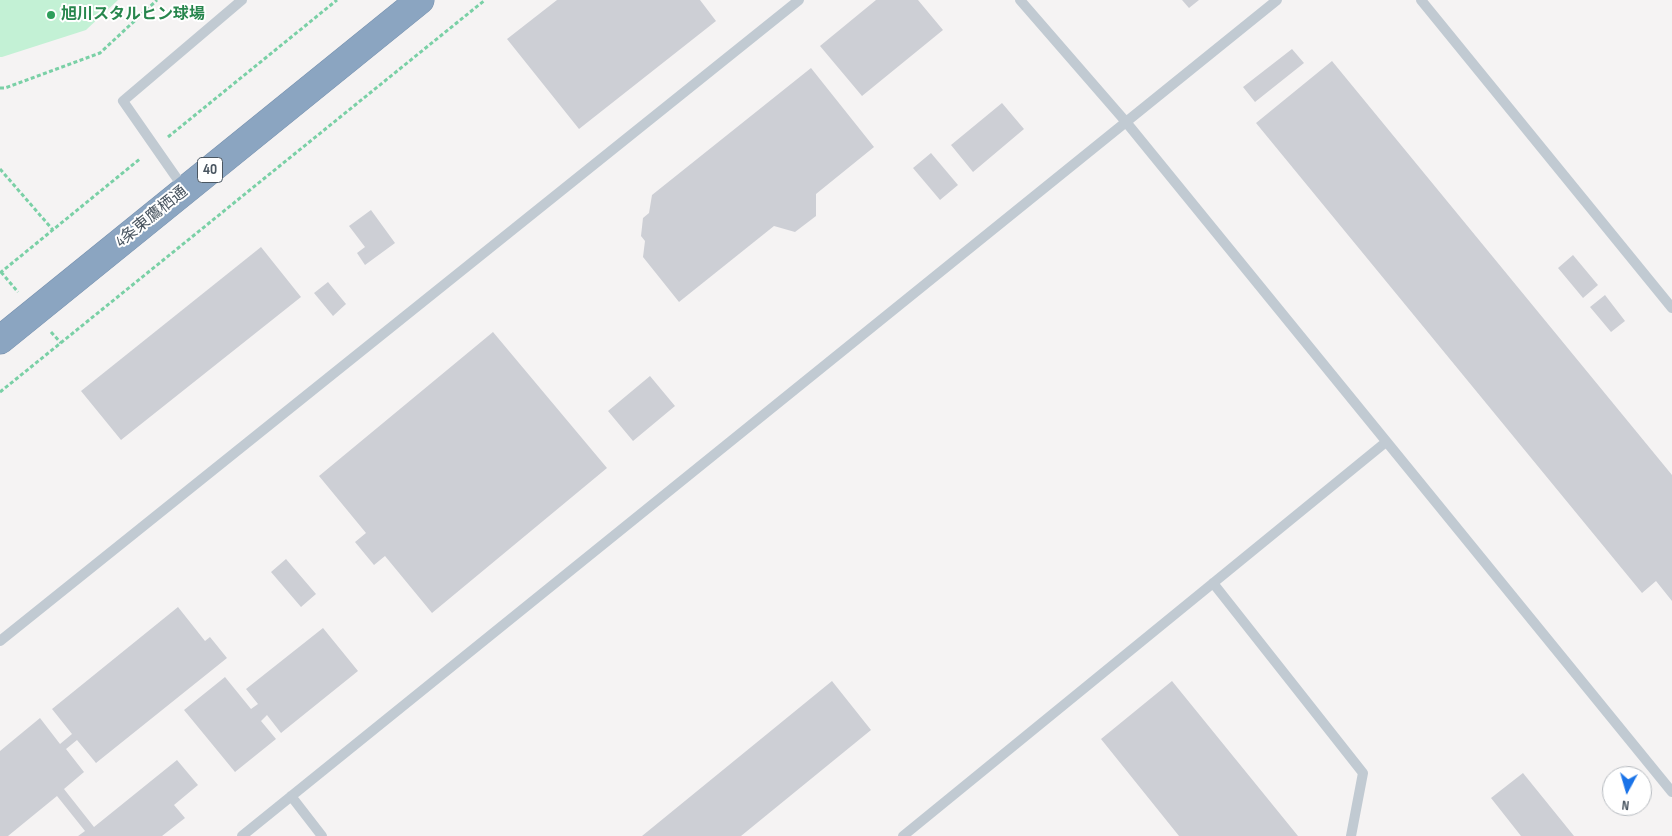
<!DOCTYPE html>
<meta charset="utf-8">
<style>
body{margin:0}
#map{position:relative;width:1672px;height:836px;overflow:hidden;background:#f5f3f3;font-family:"Sofia Sans Condensed",sans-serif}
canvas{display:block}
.north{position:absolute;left:1602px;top:766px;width:50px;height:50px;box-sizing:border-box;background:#fff;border:1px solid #b7bbc0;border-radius:50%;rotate:186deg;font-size:14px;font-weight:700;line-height:20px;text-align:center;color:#4a5661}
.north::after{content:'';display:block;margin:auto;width:18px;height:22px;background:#1a73e8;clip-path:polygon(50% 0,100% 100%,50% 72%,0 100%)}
</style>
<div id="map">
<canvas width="1672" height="836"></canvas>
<div class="north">N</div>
</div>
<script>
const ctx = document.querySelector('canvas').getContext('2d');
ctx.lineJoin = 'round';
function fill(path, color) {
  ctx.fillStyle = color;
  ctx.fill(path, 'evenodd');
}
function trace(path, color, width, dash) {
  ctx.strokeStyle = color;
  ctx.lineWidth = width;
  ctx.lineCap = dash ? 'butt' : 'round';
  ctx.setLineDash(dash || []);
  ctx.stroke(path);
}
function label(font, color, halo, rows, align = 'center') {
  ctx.font = font + ' "Sofia Sans Condensed","Noto Sans JP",sans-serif';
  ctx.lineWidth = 4;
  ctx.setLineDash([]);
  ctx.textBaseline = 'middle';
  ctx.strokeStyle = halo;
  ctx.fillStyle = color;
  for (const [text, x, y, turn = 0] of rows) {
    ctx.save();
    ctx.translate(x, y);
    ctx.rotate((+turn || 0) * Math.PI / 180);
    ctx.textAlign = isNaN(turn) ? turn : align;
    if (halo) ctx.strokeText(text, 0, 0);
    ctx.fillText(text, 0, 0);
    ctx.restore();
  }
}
const green = new Path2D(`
 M0 0H118L86 30 2 57H0Z`);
const building = new Path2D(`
 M557 0H700L716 21 579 129 507 39Z
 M876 0H918L943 30 862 96 820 46Z
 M1182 0H1199L1189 8Z
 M1292 49 1304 63 1255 102 1243 87Z
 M1332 61 1672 475V601L1656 581 1642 593 1256 123Z
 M811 68 874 147 816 194V216L795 232 774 226 679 302 643 257 645 241 641 236 643 218 649 213 652 195Z
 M1002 103 1024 129 973 172 951 145Z
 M931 153 958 185 940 200 913 168Z
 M371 210 395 243 365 265 357 253 365 247 349 226Z
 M261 247 301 297 121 440 81 391Z
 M1573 255 1598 285 1583 298 1558 268Z
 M328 282 346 304 333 316 314 293Z
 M1605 295 1625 321 1611 332 1590 307Z
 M493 332 607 468 432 613 385 556 374 565 355 542 366 533 319 476Z
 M650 376 675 406 633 441 608 411Z
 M286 559 316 594 301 607 271 572Z
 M178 607 205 641 210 637 227 658 96 763 77 740 66 749 84 772 64 789 94 827 177 760 198 785 174 805 185 818 162 836H78L85 831 57 796 8 836H0V751L40 718 60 744 72 734 52 709Z
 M323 628 358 671 281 733 267 715 261 721 276 739 235 772 184 710 225 677 251 709 258 704 246 689Z
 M832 681 871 730 741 836H642Z
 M1172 681 1298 836H1179L1101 739Z
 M1523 773 1574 836H1521L1491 798Z`);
const path = new Path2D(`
 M0 88H5L100 53 157 0
 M168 137 337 0
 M0 169 53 230
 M1 272 18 292
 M0 273 141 158
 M51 332 61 343
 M0 392 485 0`);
const lane = new Path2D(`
 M1020 0 1126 122 1672 792
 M1421 0 1672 308
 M185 190 123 101 242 0
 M1213 583 1363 773 1351 836
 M0 641 799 0
 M291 796 322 836
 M242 836 1277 0
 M903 836 1386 442`);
const highway = new Path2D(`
 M0 340 420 0`);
const markers = [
 [51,15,5,"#2e9e5b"]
];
const shields = [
 [210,170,25]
];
const shieldNames = [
 ["40",210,170]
];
const leisureNames = [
 ["旭川スタルヒン球場",61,15]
];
const streetNames = [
 ["4条東鷹栖通",152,217,-39]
];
fill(green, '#c3f1d5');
fill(building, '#cdcfd5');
trace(highway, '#7690ad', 29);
trace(path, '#7ad0a6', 3, [4, 2.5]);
trace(lane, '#c1cad2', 10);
trace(highway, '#8ba5c1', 28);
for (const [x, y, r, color] of markers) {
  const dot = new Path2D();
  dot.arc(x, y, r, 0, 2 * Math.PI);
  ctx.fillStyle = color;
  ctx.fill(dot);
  trace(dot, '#fff', 2);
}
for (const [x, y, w] of shields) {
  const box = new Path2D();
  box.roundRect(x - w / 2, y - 12.5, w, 25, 4);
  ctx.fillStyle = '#fff';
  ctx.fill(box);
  trace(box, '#4a5661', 1);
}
label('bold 15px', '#4a5661', null, shieldNames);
label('bold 16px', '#27864d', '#fff', leisureNames, 'left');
label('16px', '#4a5661', '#fff', streetNames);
</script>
